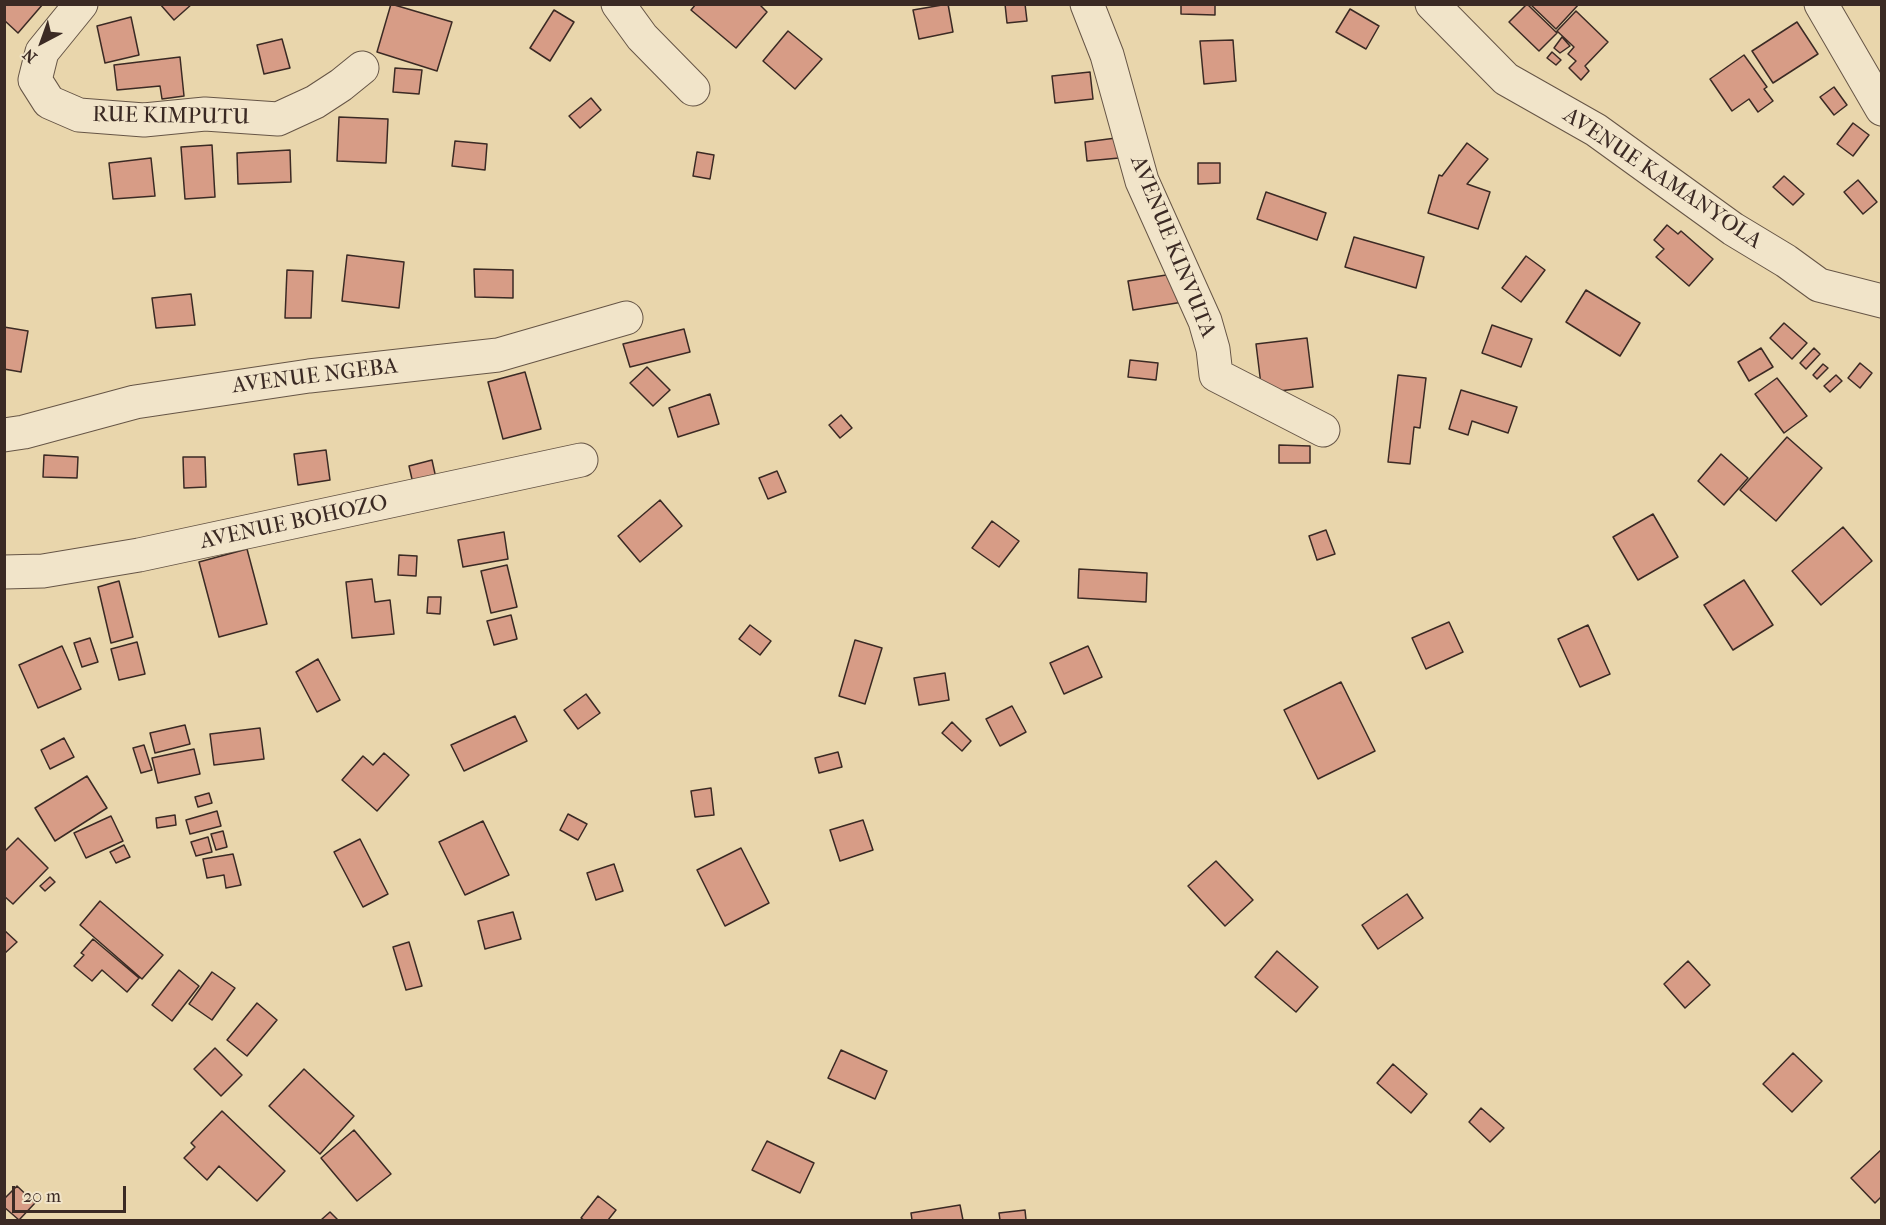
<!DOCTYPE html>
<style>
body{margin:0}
#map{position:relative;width:1886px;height:1225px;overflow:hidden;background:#e9d6ac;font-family:"IM FELL French Canon",serif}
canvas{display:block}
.frame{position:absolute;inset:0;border:6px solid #3b2a24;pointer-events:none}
.north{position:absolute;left:12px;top:12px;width:60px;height:60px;-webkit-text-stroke:4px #f1e4c9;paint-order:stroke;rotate:221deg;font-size:16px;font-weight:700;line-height:24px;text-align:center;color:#3b2a24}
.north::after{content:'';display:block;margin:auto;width:21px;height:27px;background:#3b2a24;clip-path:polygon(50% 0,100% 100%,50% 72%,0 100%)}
.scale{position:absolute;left:12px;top:1186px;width:114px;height:27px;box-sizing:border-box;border:3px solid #3b2a24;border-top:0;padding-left:8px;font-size:18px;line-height:21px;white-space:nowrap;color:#3b2a24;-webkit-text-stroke:4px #f1e4c9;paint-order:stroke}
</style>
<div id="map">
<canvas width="1886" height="1225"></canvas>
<div class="frame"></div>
<div class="north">N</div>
<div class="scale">20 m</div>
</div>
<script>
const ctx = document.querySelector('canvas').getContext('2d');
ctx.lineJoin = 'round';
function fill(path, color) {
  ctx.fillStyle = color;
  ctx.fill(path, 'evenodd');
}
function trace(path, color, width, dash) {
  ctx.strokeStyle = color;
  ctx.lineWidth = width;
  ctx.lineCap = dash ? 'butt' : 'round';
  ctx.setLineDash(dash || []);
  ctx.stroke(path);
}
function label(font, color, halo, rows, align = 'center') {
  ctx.font = font + ' "IM FELL French Canon",serif';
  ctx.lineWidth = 6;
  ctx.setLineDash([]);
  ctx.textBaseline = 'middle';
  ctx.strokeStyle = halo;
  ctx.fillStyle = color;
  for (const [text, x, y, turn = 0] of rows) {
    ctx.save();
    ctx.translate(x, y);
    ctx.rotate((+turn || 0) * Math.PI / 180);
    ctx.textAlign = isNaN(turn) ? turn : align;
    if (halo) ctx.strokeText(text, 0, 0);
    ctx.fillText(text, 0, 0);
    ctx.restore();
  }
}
const building = new Path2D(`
 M4 4H43L18 33 4 20Z
 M160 4H192L174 20Z
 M391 4 452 22 437 71 377 52Z
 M696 4H759L767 12 736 48 691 10Z
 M948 4 953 32 919 39 913 10Z
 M1005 4H1025L1027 21 1007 23Z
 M1181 4H1215V15L1181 14Z
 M1527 4 1557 33 1539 51 1509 22Z
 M1530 4H1579L1556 29Z
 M1350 9 1379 26 1366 49 1336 32Z
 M554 10 574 22 550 61 530 48Z
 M1576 11 1608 42 1585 66 1589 71 1581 80 1569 68 1576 61 1568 54 1574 47 1557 31Z
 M131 17 139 55 105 63 97 26Z
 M1797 22 1818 54 1773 83 1752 51Z
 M788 31 822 59 795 89 763 61Z
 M1562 37 1570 46 1560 53 1554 48Z
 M282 39 290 68 264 74 257 45Z
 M1233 40 1236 81 1204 84 1200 41Z
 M1552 52 1561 60 1556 65 1547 58Z
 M1744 55 1767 87 1764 89 1773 101 1758 112 1749 99 1732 111 1710 79Z
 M180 57 184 96 162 99 160 86 117 90 114 65Z
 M395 68 422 70 419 94 393 92Z
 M1090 72 1093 99 1055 103 1052 76Z
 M1834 87 1847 105 1834 115 1820 97Z
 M591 98 601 110 580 128 569 116Z
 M339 117 388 119 386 163 337 161Z
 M1853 123 1869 135 1853 156 1837 144Z
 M1116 138 1119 158 1087 161 1085 142Z
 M455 141 487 144 485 170 452 166Z
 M1467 143 1488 159 1467 184 1490 192 1478 229 1428 213 1439 175 1442 176Z
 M212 145 215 197 185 199 181 147Z
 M290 150 291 182 238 184 237 153Z
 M697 152 714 155 710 179 693 176Z
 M151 158 155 196 113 199 109 163Z
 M1198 163H1220V183L1198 184Z
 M1784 176 1804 194 1793 205 1773 187Z
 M1858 180 1877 202 1863 214 1844 192Z
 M1266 192 1326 213 1317 240 1257 219Z
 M1667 225 1678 234 1681 231 1713 259 1689 286 1656 257 1664 249 1654 240Z
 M1354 237 1424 257 1416 288 1345 267Z
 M347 255 404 262 399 308 342 301Z
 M1526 256 1545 270 1521 302 1502 288Z
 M474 269 513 270V298L475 297Z
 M287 270 313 271 311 318H285Z
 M1179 273 1183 302 1133 310 1128 281Z
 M1586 290 1640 323 1620 356 1566 322Z
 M191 294 195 325 156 328 152 298Z
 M1784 323 1807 343 1792 359 1770 338Z
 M1492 325 1532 339 1521 367 1482 353Z
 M4 327 28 331 21 372 4 369Z
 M684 329 690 352 630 367 623 344Z
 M1307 338 1313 387 1262 393 1256 344Z
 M1761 348 1773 367 1749 381 1738 362Z
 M1814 348 1820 354 1806 369 1800 363Z
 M1130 360 1158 363 1156 380 1128 377Z
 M1860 363 1872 373 1860 388 1848 378Z
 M1823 364 1828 368 1817 379 1813 375Z
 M647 367 670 390 653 406 630 383Z
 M525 372 541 429 503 439 488 382Z
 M1398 375 1426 378 1420 428 1414 427 1410 464 1388 462Z
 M1836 375 1842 381 1830 392 1824 386Z
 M1777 378 1807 416 1784 433 1755 394Z
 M1461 390 1517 407 1508 433 1472 421 1468 435 1449 429Z
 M710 394 719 424 678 437 669 408Z
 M841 415 852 428 840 438 829 425Z
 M1787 437 1822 468 1776 521 1740 490Z
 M1279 445 1310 446V463H1279Z
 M326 450 330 480 298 485 294 454Z
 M1721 454 1748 478 1724 505 1698 481Z
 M44 455 78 457 77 478 43 477Z
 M183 457H205L206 487 184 488Z
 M432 460 437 483 414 488 409 466Z
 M777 471 786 492 768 499 759 478Z
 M660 500 682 526 640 562 618 536Z
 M1653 514 1678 557 1638 580 1613 537Z
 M992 521 1019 541 999 567 972 548Z
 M1843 527 1872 561 1821 605 1792 571Z
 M1326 530 1335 554 1317 560 1309 536Z
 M504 532 508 559 463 567 458 540Z
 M247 549 267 624 219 637 199 562Z
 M399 555 417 556 416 576 398 575Z
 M507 565 517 607 491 613 481 571Z
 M1079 569 1147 573 1146 602 1078 598Z
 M372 579 375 602 390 600 394 634 352 638 346 582Z
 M1744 580 1773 625 1733 650 1704 605Z
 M119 581 133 637 111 643 98 587Z
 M428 597H441L440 614 427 613Z
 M511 615 517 639 494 645 487 621Z
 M1449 622 1463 652 1426 669 1412 638Z
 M750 625 771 641 760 655 739 639Z
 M1588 625 1610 674 1580 687 1558 639Z
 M90 638 98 662 82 667 74 643Z
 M855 640 882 648 865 704 839 696Z
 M137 642 145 674 119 680 111 649Z
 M62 646 81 689 38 708 19 665Z
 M1088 646 1102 677 1064 694 1050 663Z
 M318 659 340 700 317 712 296 672Z
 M945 673 949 700 919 705 914 678Z
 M1341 682 1375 751 1318 779 1284 710Z
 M586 694 600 713 578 729 564 710Z
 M1012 706 1026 732 1000 746 986 719Z
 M515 716 527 741 464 771 451 745Z
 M952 722 971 741 962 751 942 733Z
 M185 725 190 744 155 753 150 733Z
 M260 728 264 759 214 765 210 734Z
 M64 738 74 757 50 769 41 750Z
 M144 745 152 770 141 773 133 748Z
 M194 749 200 774 158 783 152 758Z
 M838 752 842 767 819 773 815 758Z
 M384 753 409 775 377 811 342 780 363 756 373 765Z
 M87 776 107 808 55 841 35 808Z
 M711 788 714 815 695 817 691 791Z
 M209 793 212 803 198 807 195 797Z
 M217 811 221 826 190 834 186 820Z
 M568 814 587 824 578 840 560 830Z
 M175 815 176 825 157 828 156 818Z
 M111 816 123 841 86 858 74 833Z
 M863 820 873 850 840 861 830 830Z
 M483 821 509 875 465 895 439 842Z
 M223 831 227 847 216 850 211 834Z
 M208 837 212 852 196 856 191 842Z
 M18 838 48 868 13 904 4 896V852Z
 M360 839 388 894 363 907 334 852Z
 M124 845 130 857 116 863 110 852Z
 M741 848 769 903 725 926 697 870Z
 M233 854 241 885 226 888 224 875 207 878 203 859Z
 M1216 861 1253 900 1225 926 1188 886Z
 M614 864 623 891 596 900 587 873Z
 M50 877 55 882 45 891 40 886Z
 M1407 894 1423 918 1378 949 1362 925Z
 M100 901 163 955 142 979 80 925Z
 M513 912 521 939 485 949 478 921Z
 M4 930 17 942 4 954Z
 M93 939 139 978 127 992 102 970 92 981 74 966 84 955 81 953Z
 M409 942 422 986 406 990 393 947Z
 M1277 951 1318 987 1296 1012 1255 977Z
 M1688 961 1710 985 1685 1008 1664 984Z
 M179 970 199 986 172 1021 152 1005Z
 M212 972 235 988 212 1020 189 1004Z
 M257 1003 277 1020 247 1056 227 1040Z
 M215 1048 242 1075 221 1096 194 1069Z
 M841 1050 887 1071 875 1099 828 1078Z
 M1793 1053 1822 1081 1792 1112 1763 1084Z
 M1393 1064 1427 1094 1411 1113 1377 1083Z
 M304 1069 354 1116 320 1154 269 1106Z
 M1481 1108 1504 1128 1490 1142 1469 1122Z
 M222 1111 285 1171 257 1201 219 1166 207 1180 184 1158 195 1147 191 1143Z
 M354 1130 391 1174 357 1201 321 1158Z
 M767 1141 814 1163 800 1193 752 1170Z
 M1882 1149V1196L1875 1203 1851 1178Z
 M17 1186 35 1203 19 1220 4 1207V1199Z
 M598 1196 616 1210 608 1220H584L581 1218Z
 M960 1205 963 1220H912L911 1213Z
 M1025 1210 1026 1220H1000L999 1213Z
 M330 1212 338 1220H321Z`);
const minor = new Path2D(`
 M81 4 42 52 35 80 49 102 79 115 144 120 205 114 278 119 315 102 341 85 362 68
 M618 4 642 37 693 89
 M1087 4 1107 55 1142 181 1205 321 1213 349 1216 375 1323 430
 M1432 4 1506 79 1596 130 1733 229 1786 261 1819 285 1882 301
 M1821 4 1882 109
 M4 435 24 432 135 402 309 376 498 355 626 318
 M4 572 43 571 139 555 581 460`);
const streetNames = [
 ["RUE KIMPUTU",171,117,1],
 ["AVENUE KAMANYOLA",1662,179,34],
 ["AVENUE KINVUTA",1172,247,68],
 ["AVENUE NGEBA",315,377,-7],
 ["AVENUE BOHOZO",294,523,-12]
];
fill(building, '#d79c86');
trace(building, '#3b2a24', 1.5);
trace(minor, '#665546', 35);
trace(minor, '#f1e4c9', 33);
label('22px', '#3b2a24', '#f1e4c9', streetNames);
</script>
